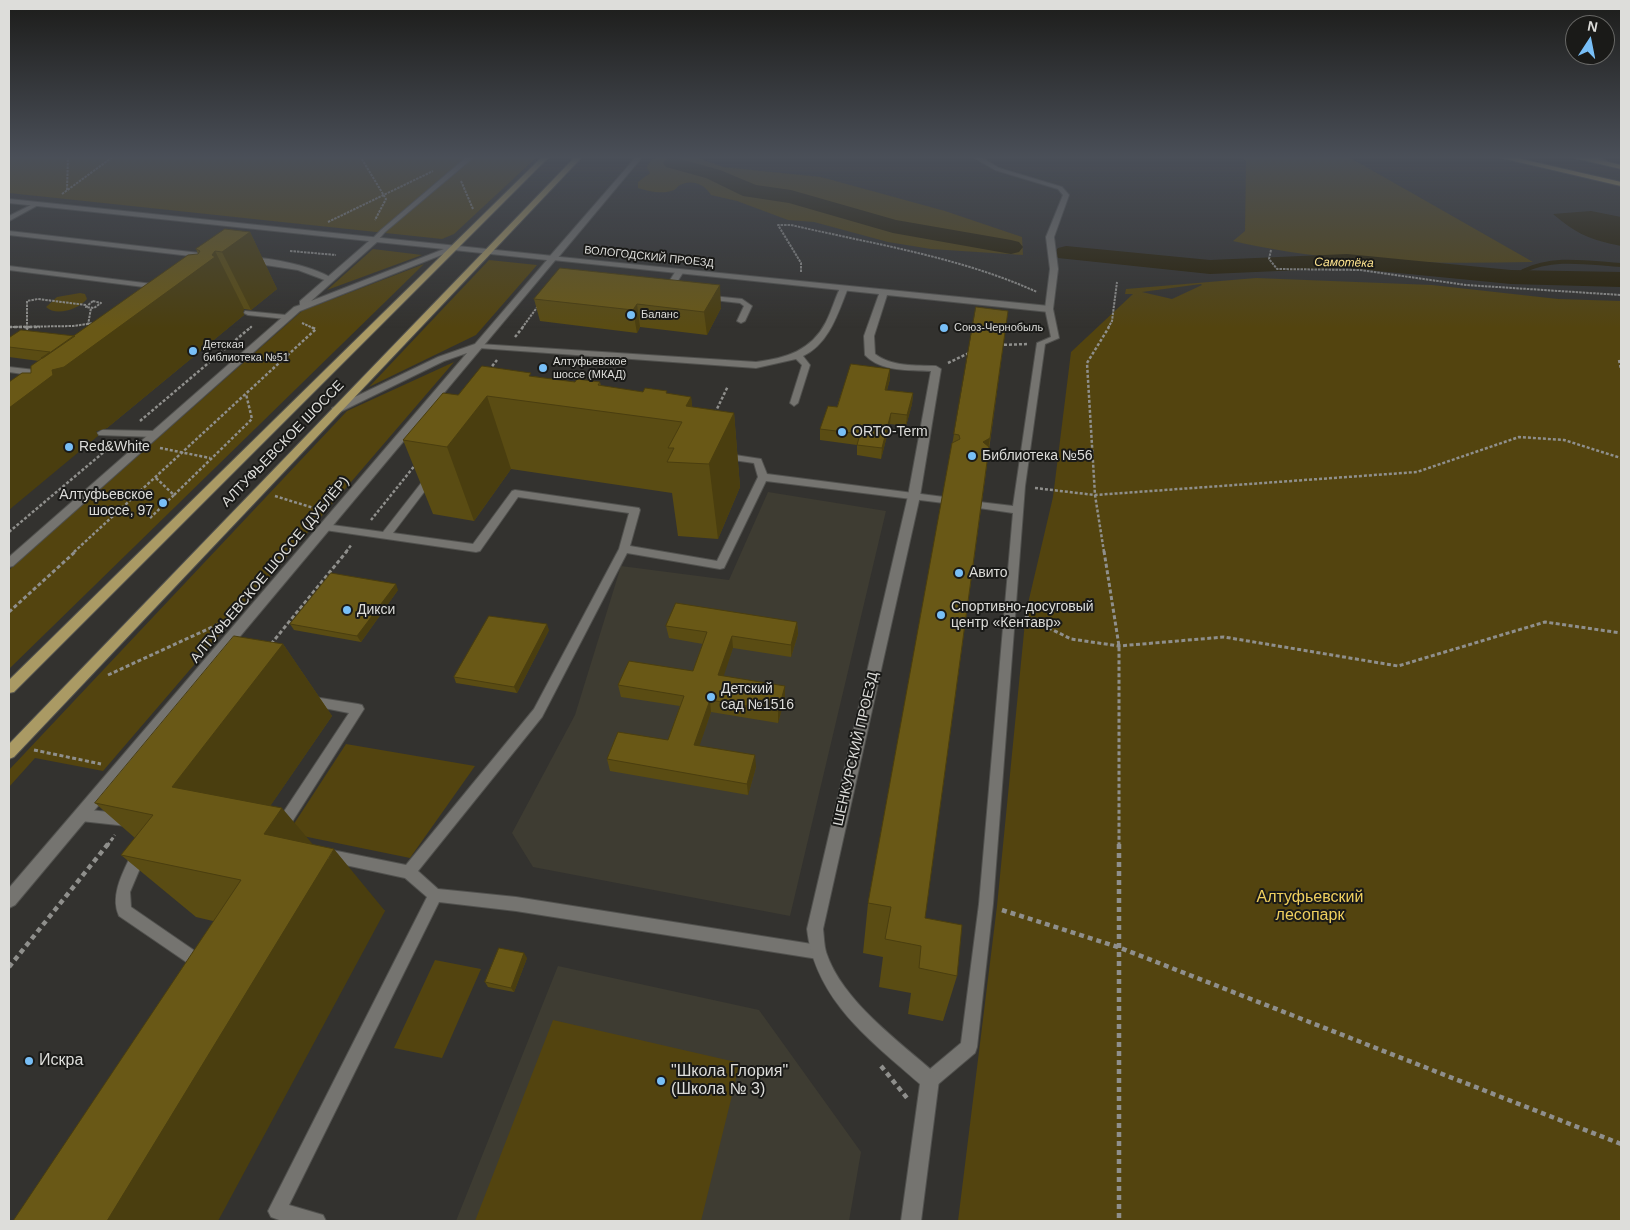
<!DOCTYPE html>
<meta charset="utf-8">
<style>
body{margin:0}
#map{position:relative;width:1630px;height:1230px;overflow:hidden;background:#33322f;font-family:Helvetica,sans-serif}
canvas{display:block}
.frame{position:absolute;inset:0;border:10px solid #ddddda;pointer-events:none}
.north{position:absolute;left:1565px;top:15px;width:50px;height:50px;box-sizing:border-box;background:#1a1a18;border:1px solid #686866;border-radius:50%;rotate:11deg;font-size:14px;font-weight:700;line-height:20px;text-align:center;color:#ddddda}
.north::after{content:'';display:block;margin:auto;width:18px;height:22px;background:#78bff7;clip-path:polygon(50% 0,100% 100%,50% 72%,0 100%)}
</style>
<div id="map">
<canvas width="1630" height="1230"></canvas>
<div class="frame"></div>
<div class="north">N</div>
</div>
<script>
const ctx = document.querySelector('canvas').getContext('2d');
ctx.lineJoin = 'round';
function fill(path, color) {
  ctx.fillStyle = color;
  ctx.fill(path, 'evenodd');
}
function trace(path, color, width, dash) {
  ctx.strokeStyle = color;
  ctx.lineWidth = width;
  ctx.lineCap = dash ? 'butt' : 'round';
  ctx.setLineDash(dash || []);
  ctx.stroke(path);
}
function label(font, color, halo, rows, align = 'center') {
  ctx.font = font + ' Helvetica,sans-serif';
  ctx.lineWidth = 4;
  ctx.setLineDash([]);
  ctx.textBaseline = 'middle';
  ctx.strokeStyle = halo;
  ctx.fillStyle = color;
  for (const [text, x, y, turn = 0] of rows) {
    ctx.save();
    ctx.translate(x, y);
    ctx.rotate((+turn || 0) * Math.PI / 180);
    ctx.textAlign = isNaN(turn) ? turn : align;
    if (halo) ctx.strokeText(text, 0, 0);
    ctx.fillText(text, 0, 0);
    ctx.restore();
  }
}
const built = new Path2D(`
 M768 492 886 511 790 916 533 867 512 833 575 715 621 566 729 580Z
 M558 966 759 1010 861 1152 849 1221H456Z`);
const green = new Path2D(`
 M9 156H538L454 234 442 239 9 193Z
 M662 156H693L723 167 821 177 945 211 1022 237 1023 255 931 249 888 242 814 222 788 220 737 201 711 195C705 184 691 179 680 185 678 186 676 189 674 190 663 195 648 191 638 188V182L650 173 647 168C649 160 654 158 662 156Z
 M1242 156H1347L1533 262C1432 264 1331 264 1233 241L1245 231 1246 162Z
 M373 249 422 255 327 290Z
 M489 260 537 265 476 335 369 387Z
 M424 264 9 669V570L302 311Z
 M1256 278 1432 285 1558 299 1621 301V1221H958L997 906 1026 612 1053 497 1071 352 1133 294H1125L1126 289ZM1202 285 1172 299 1142 292 1201 284Z
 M80 293 85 294 87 299C79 309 56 317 46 307L57 297Z
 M454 362 103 771 35 758 9 787V770L347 411Z
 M346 744 475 766 410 858 288 833Z
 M435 960 481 969 442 1058 394 1048Z
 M553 1020 740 1063 701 1221H475Z`);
const water = new Path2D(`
 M1591 211 1621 217V246C1591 240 1576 234 1553 214Z`);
const stream = new Path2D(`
 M1523 271C1554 256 1588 263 1621 265`);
const river = new Path2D(`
 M673 157 720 170 756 185 791 190 896 220 1011 240 1019 242 1023 247 1019 252 1011 254 893 233 789 203 743 196 706 178 666 167 663 163 666 159Z
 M1066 246 1210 260 1347 254 1511 270 1621 272V287L1511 284 1347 268 1210 274 1058 258 1054 253 1058 248Z`);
const pathFar3 = new Path2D(`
 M360 156 386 199 375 220
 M461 181 473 209
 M67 190 68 156
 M62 194 114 156
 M328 222 433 171
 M1271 250 1269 259 1277 269 1360 270 1466 285 1621 295
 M290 251 336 255
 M801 272V263L778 225H791C873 244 960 257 1037 292
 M93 301 101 303 94 308 86 307Z
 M302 323 313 328
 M88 325 91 308
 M9 327 73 326 94 323
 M27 328V301L38 299 86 305
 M250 328 252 326
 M522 328 538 306
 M1108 328 1112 321 1117 282`);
const pathFar2 = new Path2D(`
 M9 327H40
 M24 334 28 327
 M515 337 523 327
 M999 345 1028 344
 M1619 360 1621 369
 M948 363 971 352
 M489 370 497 360
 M715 413 728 386
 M140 421 251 327
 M160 448 210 458
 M1035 488 1095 495 1417 472 1519 437 1564 440 1621 458
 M174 495 252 419 246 394
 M275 496 320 510
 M150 518 174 495 155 477
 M371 520 416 464
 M9 532 111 446
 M74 552 316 329 310 327
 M346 552 352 544
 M1104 552 1095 495 1087 363 1109 327`);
const pathFar1 = new Path2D(`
 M1104 551 1119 646V846
 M9 612 76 551
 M1025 616 1071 639 1119 646 1224 637 1398 666 1545 622 1621 633
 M271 644 347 551
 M108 675 221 623
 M34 750 101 764
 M107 846 115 835`);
const path = new Path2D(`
 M1119 844V1221
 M1002 910 1118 947 1621 1144
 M9 967 108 844
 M881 1066 907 1098`);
const service = new Path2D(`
 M468 156H475L385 232 377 241H373L371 240 381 230Z
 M637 156H643L556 260H550V256Z
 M971 156H979L999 168 1062 187 1069 195 1054 237 1058 269 1053 309 1059 338 1045 344 1025 486 993 904 977 1047 975 1053 936 1086 930 1088 924 1086 922 1080 924 1074 961 1043 979 904 1013 513 979 508 974 505 979 502 1013 506 1037 343 1051 337 1045 309 1050 269 1046 237 1063 195 1058 189 995 170Z
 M1587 156H1596L1615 165 1610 166Z
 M35 203 40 204 9 221V216Z
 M9 231 208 254 212 256 208 258 9 235Z
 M246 258C267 256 318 267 334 280L330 282 298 270 246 262Z
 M9 266 160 285 164 287 160 289 9 270Z
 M677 269 684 271 669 295H663L662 293Z
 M841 286 848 288C838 313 829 344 803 356L810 365 798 403 794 406 790 403 802 365 796 359 756 368 479 348 475 346 479 344 756 362C786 358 811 351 826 322 832 310 835 298 841 286Z
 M702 295 742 299 752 306 745 321 741 323 737 321 744 306 740 303 705 299H702Z
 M245 311 286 315 290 317 286 319 248 315 244 313Z
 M9 367 44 371 48 374 44 377 9 372Z
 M102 430 155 431 160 434 155 437 99 435 97 433Z
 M722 453 761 459 767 474 944 497 949 500 944 503 766 481 724 568 720 569 627 553 542 717 418 871 438 889 516 897 818 945 823 947 826 952 823 957 818 959 516 911 439 902 289 1205 323 1215 326 1221H282L271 1217 268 1211 271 1205 427 897 405 878 327 861 322 860 320 855 322 850 327 849 406 865 534 709 619 549 629 513 518 497 480 551 476 552 325 530 320 527 325 524 383 532 429 473 432 472 437 475 393 533 473 544 512 491 515 490 639 508 640 510 630 546 717 561 758 477 754 463 719 458V454Z
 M308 696 358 704 362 705 364 709 285 833 280 835 275 833 273 829 275 825 349 713 304 704 302 701 304 698Z
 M81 809 127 814 132 816 134 820 132 824 127 826 81 821 76 819 74 815 76 811Z
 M139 848 144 849 146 854 130 892 131 907 208 960 211 965 208 970 203 973 198 970 119 916C109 894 125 869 134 849Z`);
const minor = new Path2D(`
 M550 256 1049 306 1053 309 1049 312 887 295 874 336 875 354C892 367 915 365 936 366L941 369 920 496 823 929C824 937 824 945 826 952 842 1001 899 1041 936 1074L939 1080 921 1221H901L920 1084C870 1040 815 1000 807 929L908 496 931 371C909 370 881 372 865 355L864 336 879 294 553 260 549 258Z`);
const tertiary = new Path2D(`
 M9 199 553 256 557 258 15 905 9 908V888L467 353 444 361 340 412H332V408L438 357 475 344 547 260 454 250 300 311 13 566 9 567V557L294 307 300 305V301L369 241 9 203ZM377 242 444 249 311 301Z`);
const primary = new Path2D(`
 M543 156H550L14 692 9 693V680Z
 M576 156H583L14 757 9 759V744Z`);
const trunk = new Path2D(`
 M1493 156H1508L1621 182V186Z
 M1566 156H1581L1621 165V169Z`);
const wall = new Path2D(`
 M250 232 277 289 251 310 244 309 243 312 244 315 107 428 96 431 98 436 31 373 39 361 9 357V338L75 336 198 254 196 249Z
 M534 299 721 308 707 335 640 327 637 333 540 321Z
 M1008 311 925 918 957 976 943 1021 908 1014 911 993 879 987 883 957 863 953 868 903 954 434Z
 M532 376 575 382H600L601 386 643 392 691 397 692 407 734 413 740 487 718 539 678 536 672 493 511 469 474 521 433 514 403 440 458 395Z
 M890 379 887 390 913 393 912 404 906 426 890 424 881 459 857 455V445L820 440V429L837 407Z
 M398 590 361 642 294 630 290 624Z
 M797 622 798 634 791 657 733 648 723 676 785 698 778 723 711 712 699 746 756 767 748 795 610 771 607 759 668 740 680 706 621 697 618 685 693 671 703 644 669 638 666 626Z
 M549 630 517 693 456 683 454 677Z
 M283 644 332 716 270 806 385 911 213 921 196 917 121 855 135 838 95 803Z
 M527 958 514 992 488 987 485 982Z`);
const shadedWall = new Path2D(`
 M250 232 277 289 251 310 222 252Z
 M215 251 244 309 243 312 244 315 107 428 96 431 98 436 9 510V408L52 370Z
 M720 285 721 308 707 335 704 312Z
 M637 304 640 327 637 333 633 310Z
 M890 369V379L884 400 885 390Z
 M913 393 912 404 906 426 907 415Z
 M487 396 511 469 474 521 447 447Z
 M691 397 699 464 686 406Z
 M734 413 740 487 718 539 709 464Z
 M891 413 890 424 881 459 882 448Z
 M990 438 979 500 983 442Z
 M396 584 398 590 361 642 357 636Z
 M797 622 798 634 791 657V645Z
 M547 624 549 630 517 693 514 687Z
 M732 636 733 648 720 687 718 675Z
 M283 644 332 716 238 853 172 787Z
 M785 686V698L778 723V711Z
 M710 700 711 712 696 756 694 745Z
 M755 755 756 767 748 795 747 784Z
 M282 808 327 861 334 849 385 911 218 1221H107L264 834Z
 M524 953 527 958 514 992 511 988Z`);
const building = new Path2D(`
 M225 229 250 232 222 252 215 251 212 255 215 257 64 367 52 370 53 375 9 408V382L22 373H31V366L188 255 198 254 200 251 196 249Z
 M560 268 720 285 704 312 637 304 633 310 534 299Z
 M976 307 1008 311 990 438 983 442 989 447 925 918 962 925 957 976 919 968 921 946 885 939 891 907 868 903 952 443 960 439 959 435 954 434Z
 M21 330 75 336 43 358H41L50 352 9 347V338Z
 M851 364 890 369 885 390 913 393 907 415 891 413 882 448 857 445 860 434 820 429 828 406 837 407Z
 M482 366 531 373 529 376 575 382 577 379 600 382 598 385 643 392 645 388 667 391 666 393 691 397 686 406 734 413 709 464 667 462 674 448H668L682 422 487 396 447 447 403 440 443 393 458 395Z
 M331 573 396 584 357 636 290 624Z
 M676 603 797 622 791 645 732 636 718 675 785 686 778 711 710 700 694 745 755 755 747 784 607 759 618 732 668 740 684 696 618 685 629 661 693 671 707 632 666 626Z
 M489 616 547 624 514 687 454 677Z
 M234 636 283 644 172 787 282 808 264 834 334 849 107 1221H13L241 880 121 855 153 815 95 803Z
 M499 948 524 953 511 988 485 982Z`);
const markers = [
 [631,315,5,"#78bff7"],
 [944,328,5,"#78bff7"],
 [193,351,5,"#78bff7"],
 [543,368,5,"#78bff7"],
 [842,432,5,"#78bff7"],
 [69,447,5,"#78bff7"],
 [972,456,5,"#78bff7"],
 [163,503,5,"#78bff7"],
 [959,573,5,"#78bff7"],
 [347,610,5,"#78bff7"],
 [941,615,5,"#78bff7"],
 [711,697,5,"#78bff7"],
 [29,1061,5,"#78bff7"],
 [661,1081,5,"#78bff7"]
];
const farStreetnames = [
 ["ВОЛОГОДСКИЙ ПРОЕЗД",649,257,6]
];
const farPoinames = [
 ["Баланс",641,315],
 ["Союз-Чернобыль",954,328],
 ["Детская",203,345],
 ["библиотека №51",203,358],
 ["Алтуфьевское",553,362],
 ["шоссе (МКАД)",553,375]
];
const farWaternames = [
 ["Самотёка",1344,263,1]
];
const poiNames = [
 ["ORTO-Term",852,432],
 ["Red&White",79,447],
 ["Библиотека №56",982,456],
 ["Алтуфьевское",153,495,"right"],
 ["шоссе, 97",153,511,"right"],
 ["Авито",969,573],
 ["Спортивно-досуговый",951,607],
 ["центр «Кентавр»",951,623],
 ["Дикси",357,610],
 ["Детский",721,689],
 ["сад №1516",721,705]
];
const streetNames = [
 ["АЛТУФЬЕВСКОЕ ШОССЕ",283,444,-46],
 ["АЛТУФЬЕВСКОЕ ШОССЕ (ДУБЛЁР)",270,570,-50],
 ["ШЕНКУРСКИЙ ПРОЕЗД",856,749,-77]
];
const nearParknames = [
 ["Алтуфьевский",1310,898],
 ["лесопарк",1310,916]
];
const nearPoinames = [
 ["Искра",39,1061],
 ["\"Школа Глория\"",671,1072],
 ["(Школа № 3)",671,1090]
];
fill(built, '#3e3c32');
fill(green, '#53440f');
fill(water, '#271f05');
trace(stream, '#271f05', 4);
fill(river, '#271f05');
trace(service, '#51514e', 2);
trace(minor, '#51514e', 2);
trace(tertiary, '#51514e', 2);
trace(primary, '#51514e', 2);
trace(trunk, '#51514e', 2);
trace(pathFar3, '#8f8f8c', 2, [2.5, 1]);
trace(pathFar2, '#8f8f8c', 2.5, [3, 2]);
trace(pathFar1, '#8f8f8c', 3, [4, 2.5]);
trace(path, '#8f8f8c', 4.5, [5, 4]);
fill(service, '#757470');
fill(minor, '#757470');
fill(tertiary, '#757470');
fill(primary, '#aa9a64');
fill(trunk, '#bca760');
fill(wall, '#5a4c13');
fill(shadedWall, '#4a3e0f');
fill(building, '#695816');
trace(building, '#4a3e0f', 1);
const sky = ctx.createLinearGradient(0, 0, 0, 328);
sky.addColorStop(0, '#1c1c1a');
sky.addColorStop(0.48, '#4a4f58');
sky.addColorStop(1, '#4a4f5800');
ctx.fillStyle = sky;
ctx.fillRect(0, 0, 1630, 328);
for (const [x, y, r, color] of markers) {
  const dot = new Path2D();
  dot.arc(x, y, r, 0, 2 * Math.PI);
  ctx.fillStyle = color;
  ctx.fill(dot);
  trace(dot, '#1a1a18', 2);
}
label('11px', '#ddddda', '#1a1a18', farStreetnames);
label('11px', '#ddddda', '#1a1a18', farPoinames, 'left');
label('italic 12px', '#fde38e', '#1a1a18', farWaternames);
label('14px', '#ddddda', '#1a1a18', poiNames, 'left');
label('14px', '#ddddda', '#1a1a18', streetNames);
label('16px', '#efcf5e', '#1a1a18', nearParknames);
label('16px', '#ddddda', '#1a1a18', nearPoinames, 'left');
</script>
